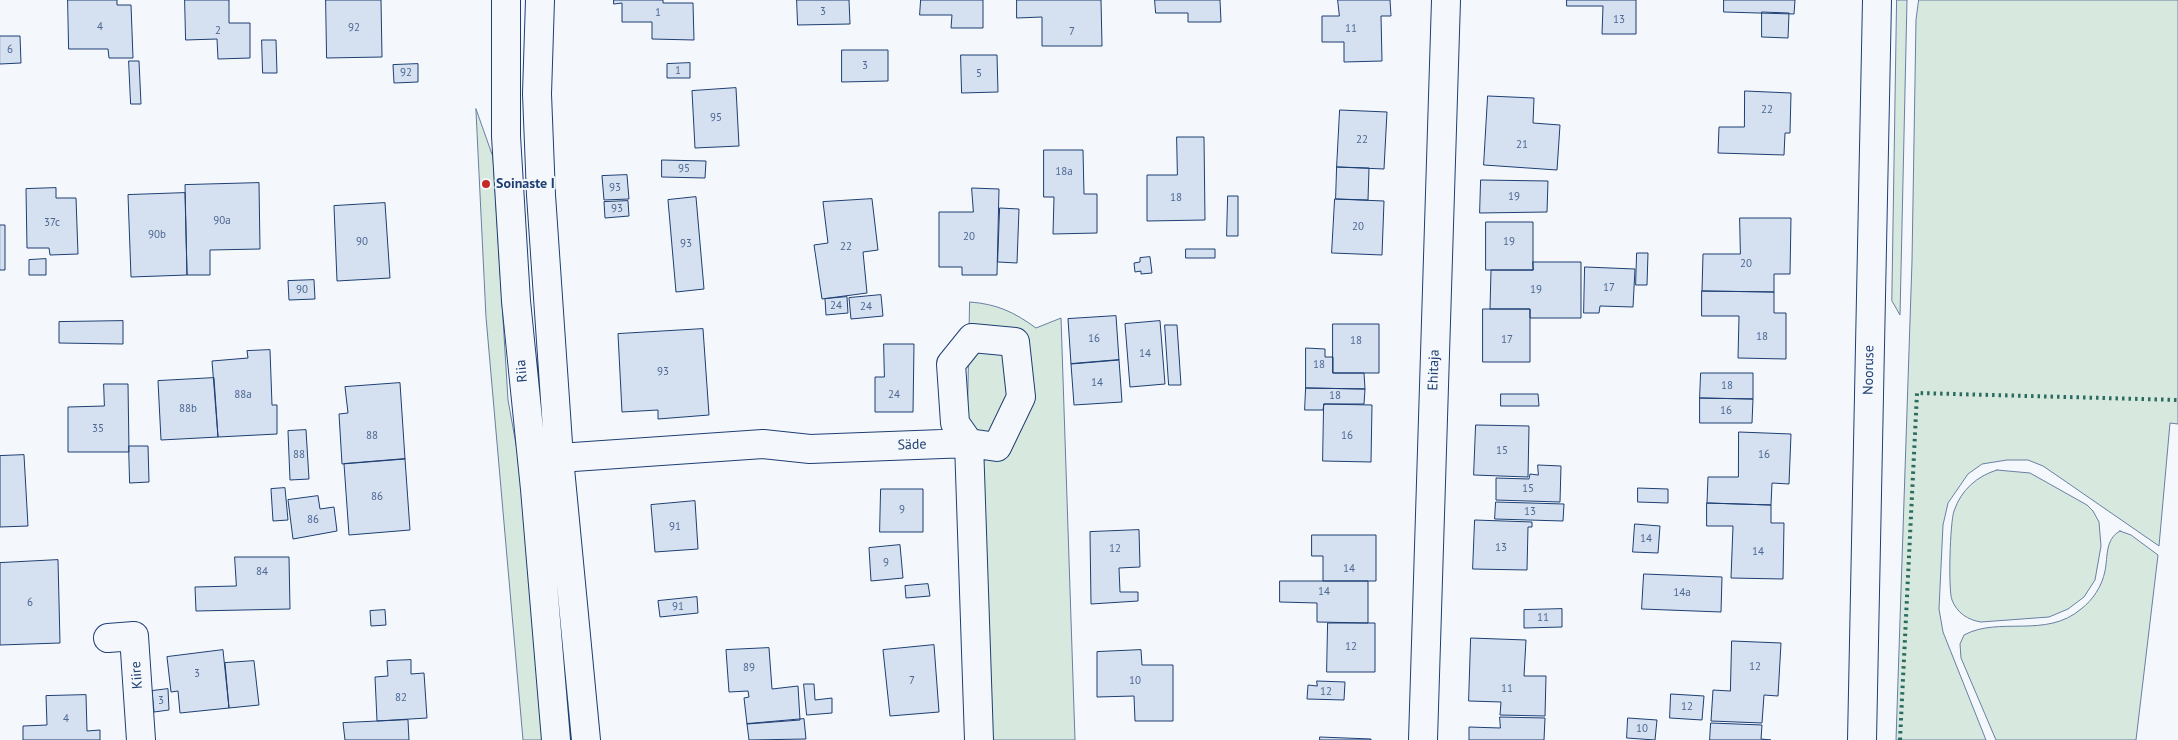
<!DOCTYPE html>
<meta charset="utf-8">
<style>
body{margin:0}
canvas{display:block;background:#f4f7fb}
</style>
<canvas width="2178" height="740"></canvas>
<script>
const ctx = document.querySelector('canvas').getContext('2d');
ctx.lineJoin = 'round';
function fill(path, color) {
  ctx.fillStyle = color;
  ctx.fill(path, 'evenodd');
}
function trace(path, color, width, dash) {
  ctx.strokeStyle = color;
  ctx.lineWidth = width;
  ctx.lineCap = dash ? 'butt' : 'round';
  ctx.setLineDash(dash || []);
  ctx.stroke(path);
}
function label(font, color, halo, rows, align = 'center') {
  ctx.font = font + ' "PT Sans",sans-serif';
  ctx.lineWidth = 4;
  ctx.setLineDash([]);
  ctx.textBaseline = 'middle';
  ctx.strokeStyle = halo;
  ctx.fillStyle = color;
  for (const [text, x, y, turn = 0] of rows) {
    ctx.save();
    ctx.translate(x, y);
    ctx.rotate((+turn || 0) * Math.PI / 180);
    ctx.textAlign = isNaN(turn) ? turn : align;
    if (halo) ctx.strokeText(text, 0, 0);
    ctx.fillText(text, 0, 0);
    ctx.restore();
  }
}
const green = new Path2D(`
 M1897 0H1907L1900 315 1892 301Z
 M1919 0H2178V424L2170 423 2159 546 2062 479 2043 466 2028 460H2007L1982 464 1968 474 1948 503 1943 525 1939 609 1943 632 1986 740H1896L1912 261 1916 20Z
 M476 109 493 157 508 400 519 461 544 740H523L486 317Z
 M970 302C997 304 1014 312 1036 328L1061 318 1075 740H983L967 438Z
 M1997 470 2030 473 2087 505 2093 511 2099 522 2101 546 2095 580 2084 597 2068 609 2049 617 1981 622C1968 620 1957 613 1952 600 1948 590 1950 522 1954 511 1961 490 1977 476 1997 470Z
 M2120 531 2131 535 2158 555 2136 740H1996L1961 658 1960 644 1964 635C1999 616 2046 639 2081 609 2093 600 2102 586 2105 571 2108 556 2105 539 2120 531Z`);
const building = new Path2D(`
 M68 0H117V5H131L133 58H109L108 49H69Z
 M185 0H229V23H250V58L218 59 217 39 186 40Z
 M326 0H381L382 57 327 58Z
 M614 0H663V3H693L694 40 652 39V22H622V3L614 4Z
 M797 0H849L850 24 798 25Z
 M921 0H983V28H951L952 15H920Z
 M1017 0H1101L1102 46H1042V17L1017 18Z
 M1155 0H1220L1221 22H1188V13H1156Z
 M1338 0H1390L1391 16H1381L1382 61 1344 62V42H1322V16H1339Z
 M1567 0H1636V34H1602L1603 6H1567Z
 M1724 0H1795L1794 14 1724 12Z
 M1762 12 1789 13 1788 38 1762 37Z
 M0 36H20L21 63 0 64Z
 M262 40H276L277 73H263Z
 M842 50H888V81L842 82Z
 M961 55H997L998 92 962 93Z
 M129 61H139L141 104H131Z
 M690 63V78H667V64Z
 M418 64V82L394 83 393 65Z
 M736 88 739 146 695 148 692 91Z
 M1745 91 1791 93 1790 133H1785L1784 155 1718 153 1719 127H1744Z
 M1488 96 1534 98 1533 123 1560 125 1557 170 1484 165Z
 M1340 110 1387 112 1384 169 1337 167Z
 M1177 137H1204L1205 220 1147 221V175H1177Z
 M1044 150H1083L1084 194H1097V233L1053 234 1054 197H1044Z
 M662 160 706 161 705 178 662 177Z
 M1337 167 1369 168 1368 200 1336 199Z
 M627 175 629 199 604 200 602 176Z
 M1481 180 1548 181 1547 212 1480 213Z
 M259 183 260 249 210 250V275H187L185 185Z
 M56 188V198H76L78 254 50 255 49 248H27L26 189Z
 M972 188 999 189 997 275H962V267H939V212H973Z
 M185 193 187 275 131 277 128 195Z
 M1228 196H1238V236H1227Z
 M696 197 704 289 676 292 668 200Z
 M872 199 878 250 863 252 867 293 822 299 814 245 828 243 823 202Z
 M1335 199 1384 201 1382 255 1332 253Z
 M628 201 629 216 605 218 604 202Z
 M385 203 390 278 337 281 334 206Z
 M1000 208 1019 209 1017 263 998 262Z
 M1740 218H1791L1790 274H1774V292L1702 291 1703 254H1740Z
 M1486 222H1533V270H1486Z
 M0 225H5V270H0Z
 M1186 249H1215V258H1186Z
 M1637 253H1648L1647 285H1636Z
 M1150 257 1152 273 1141 274V271L1135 272 1134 263 1140 262V258Z
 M46 259V275H29V260Z
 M1533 262H1581V318H1530V309H1490L1491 270H1533Z
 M1585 267 1635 269 1633 307 1600 306 1599 313H1584Z
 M314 280 315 299 289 300 288 281Z
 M1702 291 1774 292V313H1786V359L1738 358 1739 316H1702Z
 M881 295 883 316 851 319 849 298Z
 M847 297 848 313 826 315 825 299Z
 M1483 309H1530V362H1483Z
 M1116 316 1119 360 1071 364 1068 319Z
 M123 321V344L59 343V322Z
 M1160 321 1165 384 1130 387 1125 324Z
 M1333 324H1379V373H1333Z
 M1165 325H1177L1181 385H1169Z
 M703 329 709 415 658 419V410L622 412 618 334Z
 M884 344H914L913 412H875V377H884Z
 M1306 348 1325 349V357H1333V373H1364L1365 389 1306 388Z
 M270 350 272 405H277V434L218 437 212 361 248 358 247 351Z
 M1119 360 1122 402 1074 405 1071 364Z
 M1701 373H1753V399L1700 398Z
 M214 378 218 437 161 440 158 381Z
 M400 383 405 459 342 464 339 414 348 413 345 387Z
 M104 384H128L129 452H68V407L104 406Z
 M1306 388 1365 389 1364 404H1324L1323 410H1305Z
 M1501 394H1538L1539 406H1501Z
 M1700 398 1753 399 1752 423H1700Z
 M1324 404 1372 405 1371 462 1323 461Z
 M1476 425 1529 426 1528 477 1474 475Z
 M306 430 309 479 290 480 288 431Z
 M1739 432 1791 434 1789 484 1772 483 1771 505 1707 503 1708 477H1738Z
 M129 446H148L149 482 130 483Z
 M24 455 28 526 0 527V456Z
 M405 459 410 530 349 535 344 464Z
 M1538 465 1561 466 1560 502 1496 500V478L1529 479 1530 474 1538 475Z
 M285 488 288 520 273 521 271 489Z
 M1638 488 1668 489V503L1638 502Z
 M881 489H923V532H880Z
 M318 496 320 509 334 507 337 531 293 539 288 500Z
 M695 501 698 549 655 552 651 505Z
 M1496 502 1564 504 1563 521 1495 519Z
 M1707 503 1771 505V523H1784L1783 579 1731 578 1733 526H1707Z
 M1475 520 1532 522V527H1528L1527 570 1473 569Z
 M1635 524 1660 526 1658 553 1633 552Z
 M1139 530 1140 567 1119 568 1120 592H1138V601L1091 604 1090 532Z
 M1312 535H1376V581H1323V556H1312Z
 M900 545 903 578 871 581 869 548Z
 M235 557H289L290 609 196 611 195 587 236 586Z
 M58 560 60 643 0 645V563Z
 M1644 574 1722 577 1721 612 1642 609Z
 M1280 581H1368V623L1317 622V603L1280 602Z
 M928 584 930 596 906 598 905 586Z
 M697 597 698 613 660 617 658 601Z
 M1562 609V627L1524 628V610Z
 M385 610 386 625 371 626 370 611Z
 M1328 623H1375V672H1327Z
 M1471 638 1526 640 1524 676H1546L1545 716 1500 715 1501 702 1469 701Z
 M1732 641 1781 643 1778 696 1764 695 1762 723 1711 721 1713 690 1730 691Z
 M934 645 939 712 890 716 883 650Z
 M769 648 772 689 798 686 800 720 747 724 744 698 749 697 748 691 729 692 726 650Z
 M223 650 229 708 180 713 178 691 171 692 167 657Z
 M1141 650 1142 665H1173V721H1135L1134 696 1097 697V652Z
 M411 660V674L424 673 427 718 377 721 375 677 388 676 387 661Z
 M254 661 259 705 229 708 225 663Z
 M1317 681 1345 682 1344 700 1307 699 1308 685 1317 686Z
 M804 684H814L815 700 832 698V713L807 715Z
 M168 689 169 710 154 712 152 691Z
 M1671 694 1704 696 1702 720 1670 718Z
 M86 695 87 731 100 730V740H23V726L47 725 46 696Z
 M1500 717 1545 718 1544 740H1469V727L1500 728Z
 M1628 718 1657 720 1655 740 1627 738Z
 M804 719 806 739 749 740 747 724Z
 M408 720 409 740H345L343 723Z
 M1711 723 1762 725 1761 739 1771 740H1710Z
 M1320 737 1371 739V740H1320Z`);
const street = new Path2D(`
 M972 338 1015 342 1021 397 997 447 969 443 955 423 951 364Z
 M559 458 763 444 810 449 969 443 979 740
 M108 638 134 636 141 740
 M1423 740 1446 0
 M1862 740 1877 0`);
const highway = new Path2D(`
 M506 0V136L516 301 535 489 556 740
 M540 0 537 94 541 195 559 458 586 740`);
const hedge = new Path2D(`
 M1900 740 1917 393 2178 400`);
const markers = [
 [486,184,5,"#c62828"]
];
const numberNames = [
 ["3",823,12],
 ["1",658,13],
 ["13",1619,20],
 ["4",100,27],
 ["92",354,28],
 ["11",1351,29],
 ["2",218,31],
 ["7",1072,32],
 ["6",10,50],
 ["3",865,66],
 ["1",678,71],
 ["92",406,73],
 ["5",979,74],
 ["22",1767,110],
 ["95",716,118],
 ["22",1362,140],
 ["21",1522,145],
 ["95",684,169],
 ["18a",1064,172],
 ["93",615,188],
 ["19",1514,197],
 ["18",1176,198],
 ["93",617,209],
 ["90a",222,221],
 ["37c",52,223],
 ["20",1358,227],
 ["90b",157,235],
 ["20",969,237],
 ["90",362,242],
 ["19",1509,242],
 ["93",686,244],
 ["22",846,247],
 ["20",1746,264],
 ["17",1609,288],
 ["90",302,290],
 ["19",1536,290],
 ["24",836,306],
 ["24",866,307],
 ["18",1762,337],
 ["16",1094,339],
 ["17",1507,340],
 ["18",1356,341],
 ["14",1145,354],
 ["18",1319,365],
 ["93",663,372],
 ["14",1097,383],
 ["18",1727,386],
 ["88a",243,395],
 ["24",894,395],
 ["18",1335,396],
 ["88b",188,409],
 ["16",1726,411],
 ["35",98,429],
 ["88",372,436],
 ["16",1347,436],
 ["15",1502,451],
 ["88",299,455],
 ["16",1764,455],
 ["15",1528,489],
 ["86",377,497],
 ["9",902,510],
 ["13",1530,512],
 ["86",313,520],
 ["91",675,527],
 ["14",1646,539],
 ["13",1501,548],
 ["12",1115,549],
 ["14",1758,552],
 ["9",886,563],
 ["14",1349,569],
 ["84",262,572],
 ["14",1324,592],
 ["14a",1682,593],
 ["6",30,603],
 ["91",678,607],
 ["11",1543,618],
 ["12",1351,647],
 ["12",1755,667],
 ["89",749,668],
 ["3",197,674],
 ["7",912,681],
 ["10",1135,681],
 ["11",1507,689],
 ["12",1326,692],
 ["82",401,698],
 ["3",161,701],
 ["12",1687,707],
 ["4",66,719],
 ["10",1642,729]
];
const poiNames = [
 ["Soinaste I",496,184]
];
const streetNames = [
 ["Ehitaja",1434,370,-88],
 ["Nooruse",1869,370,-89],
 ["Riia",522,371,-95],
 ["Säde",912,445,-2],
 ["Kiire",137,675,-94]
];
fill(green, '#d7e8df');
trace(green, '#687fa3', 1);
fill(building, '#d5e0f0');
trace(building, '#1d3f73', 1);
trace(street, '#1d3f73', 30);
trace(highway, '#1d3f73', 30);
trace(street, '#f4f7fb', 28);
trace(highway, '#f4f7fb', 28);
trace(hedge, '#2c6c60', 4, [2.5, 4]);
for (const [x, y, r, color] of markers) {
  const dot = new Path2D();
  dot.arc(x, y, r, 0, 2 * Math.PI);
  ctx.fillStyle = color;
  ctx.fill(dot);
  trace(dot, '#f4f7fb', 2);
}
label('11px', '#4b6792', null, numberNames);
label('bold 14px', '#1d3f73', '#f4f7fb', poiNames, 'left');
label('14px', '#1d3f73', '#f4f7fb', streetNames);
</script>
